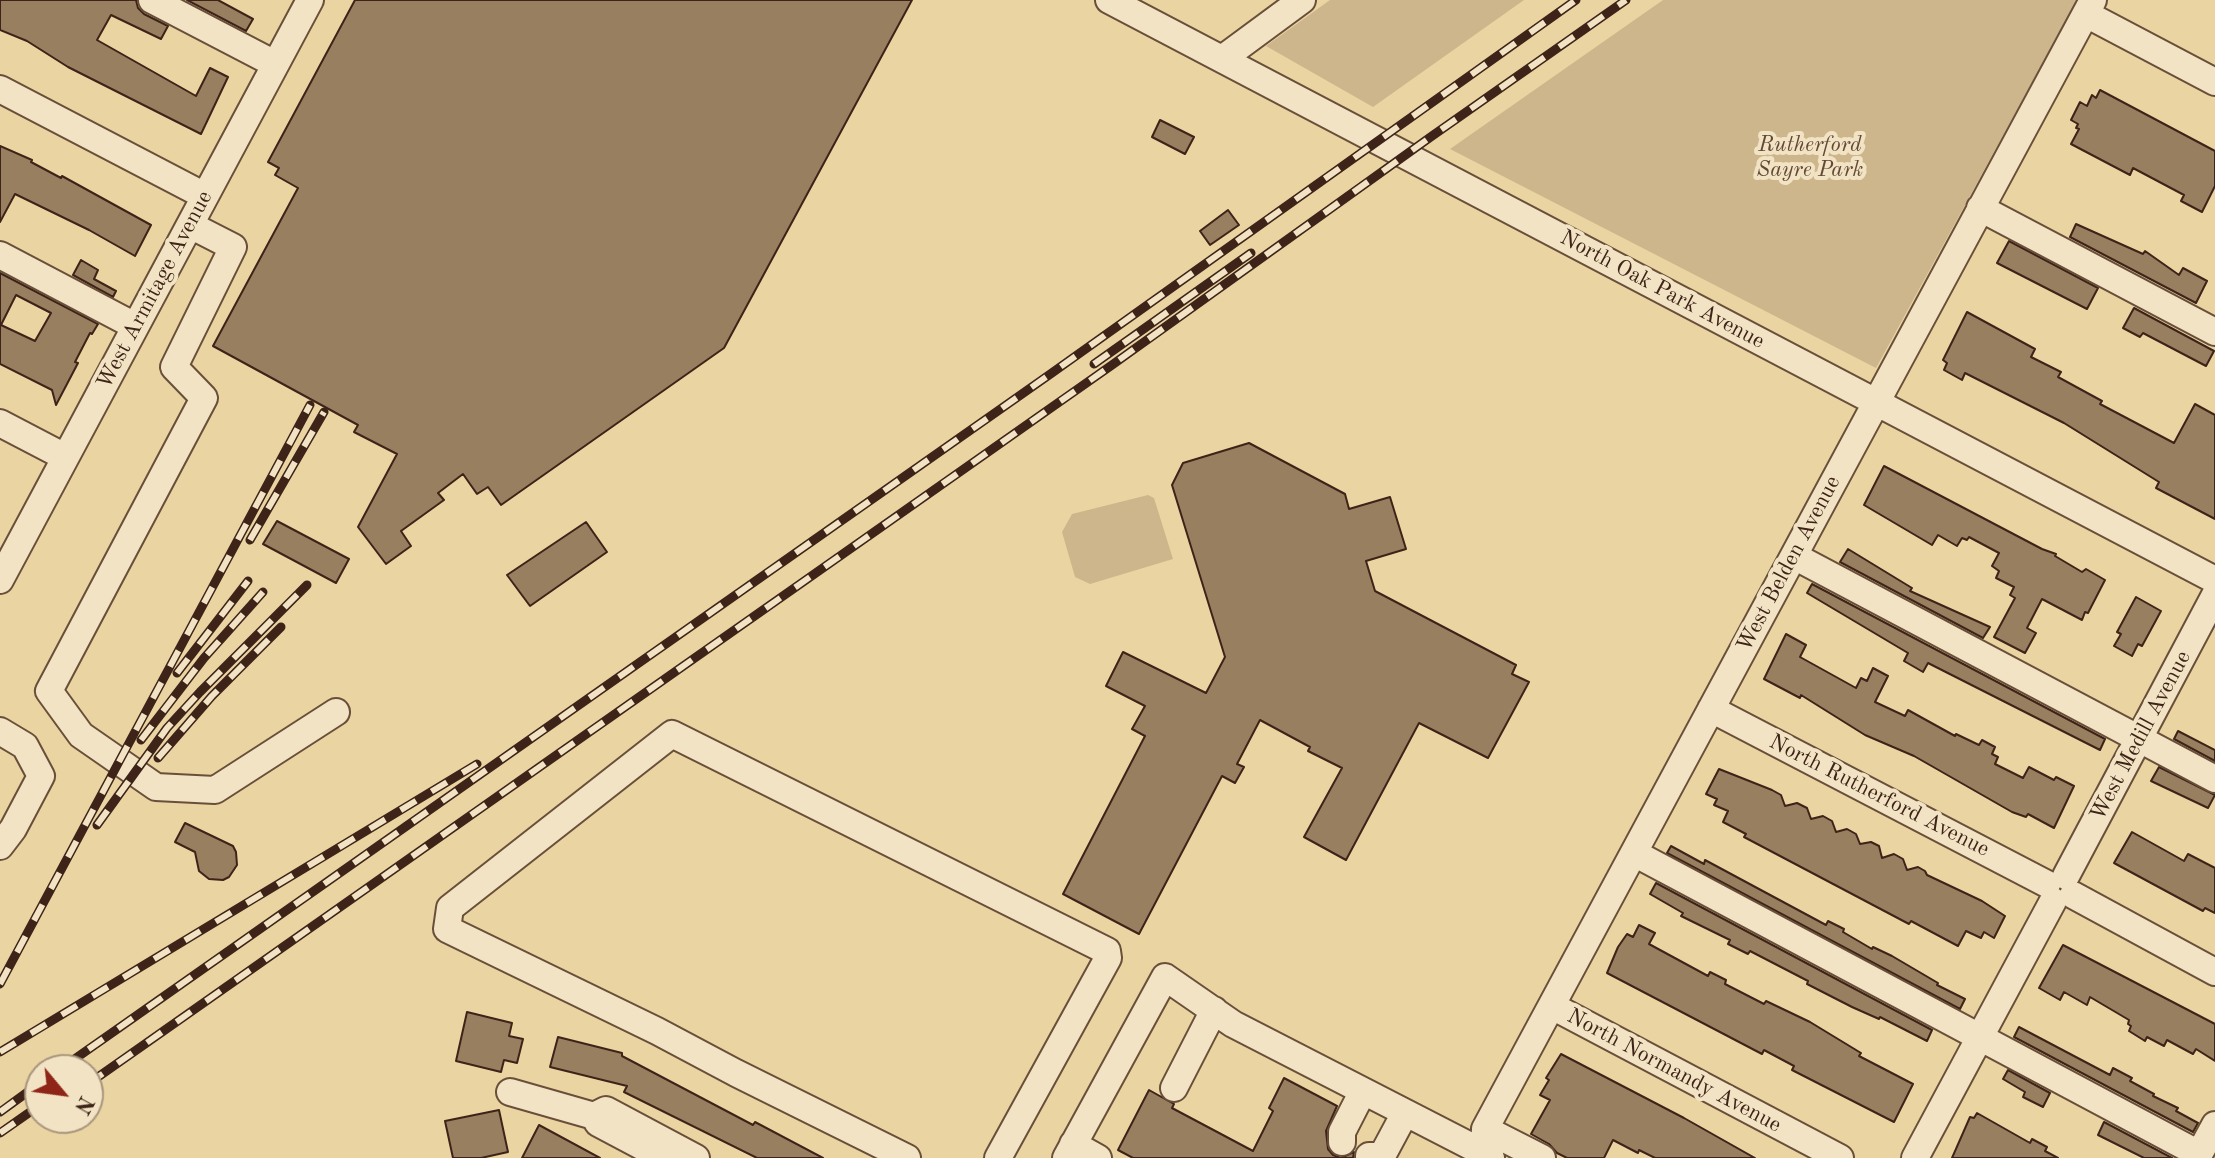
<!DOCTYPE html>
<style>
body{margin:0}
#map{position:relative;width:2215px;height:1158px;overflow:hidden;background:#ead4a2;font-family:"Old Standard TT",serif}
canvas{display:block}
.north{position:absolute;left:24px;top:1054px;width:80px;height:80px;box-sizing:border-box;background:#f1e3c3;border:2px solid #a9967f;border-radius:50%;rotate:119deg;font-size:22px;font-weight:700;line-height:32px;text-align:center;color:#3e2318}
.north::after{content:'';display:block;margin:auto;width:28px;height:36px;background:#8f2418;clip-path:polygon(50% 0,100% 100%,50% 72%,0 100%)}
</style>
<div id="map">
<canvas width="2215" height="1158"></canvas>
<div class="north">N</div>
</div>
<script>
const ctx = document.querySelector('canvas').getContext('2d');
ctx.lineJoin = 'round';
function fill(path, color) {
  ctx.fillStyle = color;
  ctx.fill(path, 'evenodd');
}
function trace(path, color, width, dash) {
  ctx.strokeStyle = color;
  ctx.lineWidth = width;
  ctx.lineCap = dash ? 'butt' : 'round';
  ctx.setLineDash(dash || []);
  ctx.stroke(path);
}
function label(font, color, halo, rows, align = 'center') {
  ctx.font = font + ' "Old Standard TT",serif';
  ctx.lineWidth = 8;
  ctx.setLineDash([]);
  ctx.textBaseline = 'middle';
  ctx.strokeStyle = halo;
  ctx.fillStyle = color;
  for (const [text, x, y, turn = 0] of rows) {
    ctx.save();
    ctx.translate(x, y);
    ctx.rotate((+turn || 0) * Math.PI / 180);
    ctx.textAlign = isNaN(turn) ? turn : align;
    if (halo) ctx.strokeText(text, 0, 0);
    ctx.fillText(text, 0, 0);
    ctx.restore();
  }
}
const green = new Path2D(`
 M1330 0H1524L1373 107 1266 46Z
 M1663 0H2077L1876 368 1450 149Z
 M1148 495 1154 498 1173 559 1090 584 1075 577 1062 532 1072 514Z`);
const building = new Path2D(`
 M0 0H136L138 8 144 14 168 26 161 39 111 15 97 40 196 96 210 68 228 77 201 134 68 67 27 41 0 30Z
 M187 0H218L253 19 246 31Z
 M355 0H912L724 348 501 505 488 487 477 494 463 474 438 493 444 500 401 531 411 546 386 564 358 527 397 454 354 432 358 425 213 346 298 188 275 175 279 168 268 162Z
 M2100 90 2215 151V186L2202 212 2181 201 2184 195 2133 168 2130 175 2071 144 2079 129 2076 128 2078 124 2071 120 2080 102 2087 106 2092 95 2096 98Z
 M1160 120 1194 137 1185 154 1152 137Z
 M0 146 32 160 31 162 61 178 62 176 151 225 135 256 89 230 15 194 0 222Z
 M1228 210 1239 225 1210 245 1200 231Z
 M2076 224 2143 254 2145 251 2179 275 2183 268 2207 281 2196 303 2070 237Z
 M2009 241 2098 288 2087 309 1997 263Z
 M81 260 98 270 94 279 116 291 113 297 73 275Z
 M0 273 98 324 92 334 90 333 75 362 78 363 56 405 52 390 0 364ZM16 295 51 313 35 341 1 325Z
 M2134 308 2214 351 2206 366 2143 333 2140 337 2123 328Z
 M1967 312 2035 349 2031 357 2061 372 2058 377 2102 401 2100 404 2174 443 2195 404 2215 415V519L2156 488 2159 482 2064 423 1965 373 1962 380 1944 370 1947 363 1943 360Z
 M1249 443 1345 494 1349 509 1390 497 1406 549 1366 561 1375 591 1516 665 1512 674 1529 682 1488 758 1419 723 1346 860 1304 837 1342 768 1308 751 1310 747 1260 720 1237 764 1244 767 1235 783 1222 776 1139 934 1063 894 1145 736 1132 729 1145 706 1106 686 1123 652 1206 693 1225 657 1172 485 1183 463Z
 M1884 466 2042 549 2056 554 2055 556 2082 572 2086 569 2105 580 2088 613 2085 612 2082 620 2042 599 2027 628 2036 633 2025 653 1994 637 2015 598 2010 595 2014 587 1996 578 1999 571 1992 566 1999 553 1969 537 1967 540 1962 538 1957 546 1938 535 1932 545 1864 505Z
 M277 521 349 559 336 583 263 544Z
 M586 522 607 552 530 606 507 575Z
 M1848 549 1912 588 1910 591 1990 627 1983 638 1840 562Z
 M1812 584 2105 739 2100 750 1928 663 1923 672 1904 661 1908 653 1807 593Z
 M2136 597 2161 611 2142 646 2138 644 2132 656 2114 646 2121 634 2117 632Z
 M1786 634 1806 645 1800 657 1856 688 1861 678 1867 681 1873 668 1888 676 1875 702 1905 716 1908 710 1955 736 1956 734 1979 745 1982 740 1995 747 1992 754 1998 757 1995 764 2023 778 2029 767 2054 780 2056 777 2074 786 2054 828 2028 814 2026 817 2012 812 1914 756 1865 735 1801 695 1800 698 1764 679Z
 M2178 731 2215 750V761L2174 739Z
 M2159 767 2215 795 2208 808 2151 781Z
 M1719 769 1772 790 1781 795 1785 806 1797 803 1807 808 1811 819 1823 816 1832 821 1836 832 1847 829 1856 834 1860 844 1871 842 1879 846 1882 858 1894 854 1903 859 1907 870 1918 867 1925 871 1927 875 1982 901 2005 916 1994 938 1984 932 1981 938 1966 931 1958 946 1911 921 1909 924 1744 837 1746 834 1723 822 1728 811 1714 805 1717 799 1706 794Z
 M185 823 233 846 236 852 237 865 229 877 223 880 209 879 199 871 195 852 175 842Z
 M2132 832 2184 861 2188 854 2215 868V913L2205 908 2203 911 2114 863Z
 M1671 846 1704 864 1705 860 1826 925 1828 921 1844 929 1843 932 1872 949 1873 947 1892 956 1938 983 1937 985 1965 999 1960 1009 1667 853Z
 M1656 883 1932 1030 1927 1041 1880 1017 1879 1019 1852 1007 1807 984 1808 981 1750 951 1748 954 1728 944 1730 940 1681 916 1683 913 1650 894Z
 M1639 925 1655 933 1649 944 1708 976 1710 972 1726 980 1725 984 1764 1004 1766 1001 1810 1022 1861 1053 1859 1056 1913 1084 1894 1122 1792 1070 1794 1066 1764 1050 1762 1054 1607 973 1618 947 1627 934 1633 937Z
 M2063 945 2215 1024V1061L2196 1049 2193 1054 2167 1040 2164 1046 2147 1037 2145 1041 2129 1031 2131 1026 2128 1024 2129 1020 2090 997 2087 1005 2064 992 2060 1000 2039 988Z
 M467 1012 512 1023 509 1036 523 1039 517 1063 504 1060 501 1072 456 1061Z
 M2019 1027 2110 1075 2113 1068 2132 1078 2130 1081 2154 1094 2153 1096 2178 1108 2176 1111 2198 1123 2193 1132 2014 1037Z
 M558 1037 622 1053V1056L753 1125 755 1122 823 1158H757L624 1092 627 1086 550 1067Z
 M1561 1054 1684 1118 1755 1158H1655L1639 1150 1638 1153 1613 1140 1604 1158H1567L1557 1153 1549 1144 1531 1134 1550 1100 1540 1095 1549 1080 1546 1078Z
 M2008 1070 2050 1093 2043 1107 2023 1097 2025 1092 2003 1079Z
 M1284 1078 1337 1106 1326 1131 1328 1149 1333 1155 1341 1158 1354 1152 1353 1158H1133L1118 1150 1149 1090 1174 1104 1172 1108 1253 1151 1273 1111 1269 1108Z
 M499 1110 508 1152 481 1158H453L445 1121Z
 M1977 1113 2030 1143 2032 1139 2047 1147 2045 1151 2058 1158H1952L1970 1117 1974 1118Z
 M2104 1122 2172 1158H2144L2098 1135Z
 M539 1125 600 1158H522Z`);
const minor = new Path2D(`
 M152 0 275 64
 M1109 0 2215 580
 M2086 14 2215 82
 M1222 59 1302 0
 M0 89 205 196
 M1980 208 2215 332
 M190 225 233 247 174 367 204 398 49 691 81 735 156 787 215 790 336 712
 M0 255 135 326
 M0 423 65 457
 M1794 556 2215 779
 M0 580 310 0
 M1711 709 2047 884
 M0 731 25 746 41 776 13 829 0 846
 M1634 853 2199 1154
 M2066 876 2215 595
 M2073 895 2215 972
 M1552 1006 1840 1158
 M1174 1088 1214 1010
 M510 1092 594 1116
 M1485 1129 1542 1158
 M1342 1142V1132L1363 1091
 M1073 1144 1098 1158
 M1369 1156H1382L1405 1113
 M664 1158 598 1123 594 1116 606 1110 696 1158
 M907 1158 736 1073 657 1031 447 929 450 908 672 734 1107 951 1108 958 998 1158
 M1066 1158 1165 977 1233 1024 1484 1153
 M1491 1158 1484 1153 1485 1129 2093 0
 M1915 1158 2053 901
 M2197 1158 2215 1125`);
const rail = new Path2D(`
 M1094 364 1251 253
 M250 540 324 412
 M177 673 248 581
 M141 740 204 658 263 592
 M158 758 212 696 281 627
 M97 825 167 728 200 692 307 585
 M0 984 310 405
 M0 1052 477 764
 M59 1070 1049 375 1576 0
 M88 1084 1112 365 1432 136 1626 0
 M0 1112 40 1083
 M0 1133 40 1105`);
const parkNames = [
 ["Rutherford",1810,145],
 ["Sayre Park",1810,170]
];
const streetNames = [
 ["West Armitage Avenue",155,290,-62],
 ["North Oak Park Avenue",1662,290,28],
 ["West Belden Avenue",1789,564,-62],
 ["West Medill Avenue",2141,736,-62],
 ["North Rutherford Avenue",1879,796,27],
 ["North Normandy Avenue",1674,1071,28]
];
fill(green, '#cdb68b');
fill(building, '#977f60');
trace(building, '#3e2318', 2);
trace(minor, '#694f3a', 30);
trace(minor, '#f1e3c3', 26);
trace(rail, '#3e2318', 9);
trace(rail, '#f1e3c3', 6, [18]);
label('italic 22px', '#624835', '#f1e3c3', parkNames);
label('22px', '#3e2318', '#f1e3c3', streetNames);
</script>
